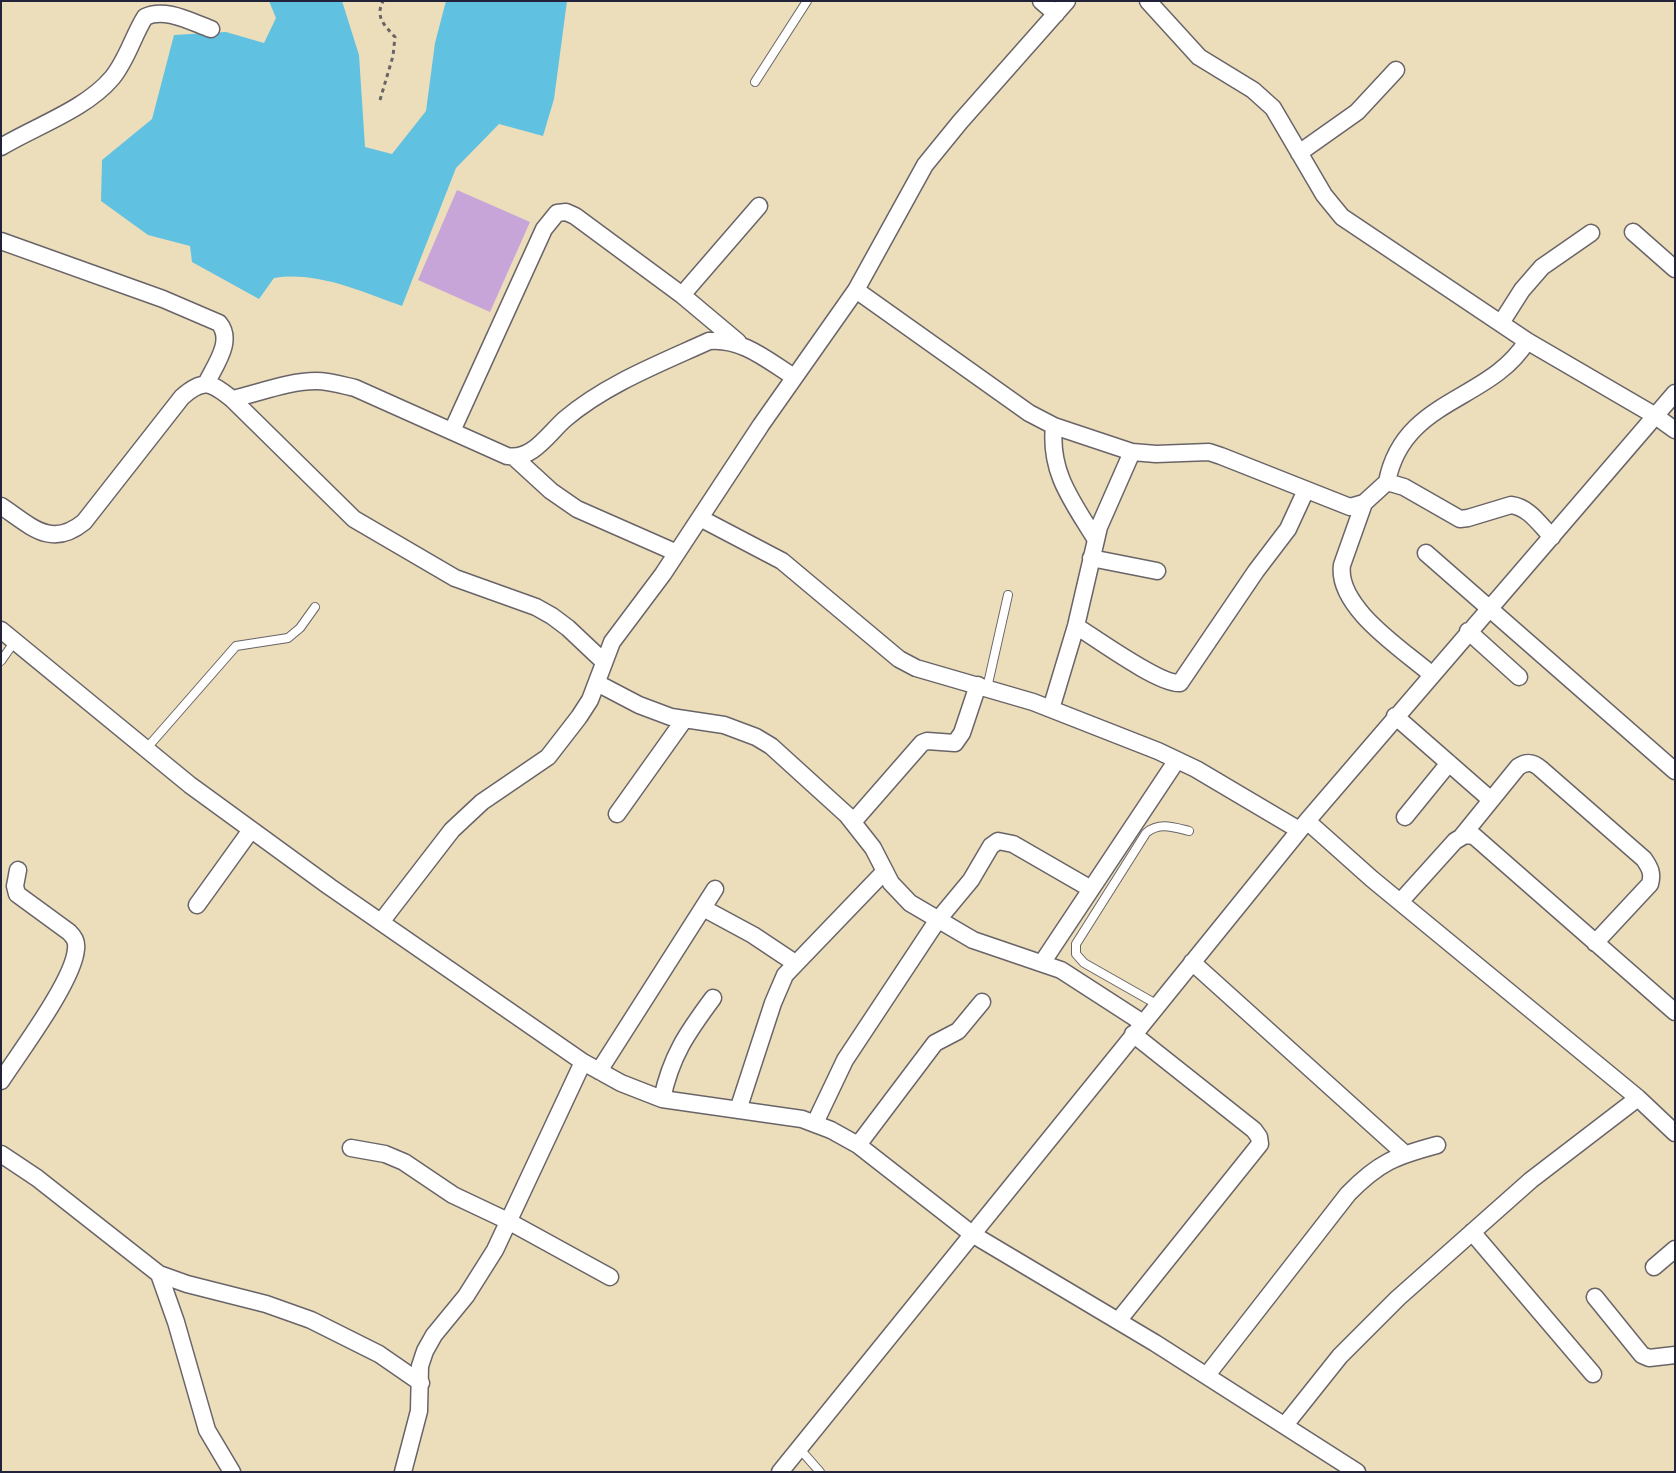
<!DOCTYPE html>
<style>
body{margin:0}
#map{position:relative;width:1676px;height:1473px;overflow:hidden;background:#ecdebb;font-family:"IM FELL Great Primer",serif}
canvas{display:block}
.frame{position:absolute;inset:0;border:2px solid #22223b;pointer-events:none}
</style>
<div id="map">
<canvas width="1676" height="1473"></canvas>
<div class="frame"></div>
</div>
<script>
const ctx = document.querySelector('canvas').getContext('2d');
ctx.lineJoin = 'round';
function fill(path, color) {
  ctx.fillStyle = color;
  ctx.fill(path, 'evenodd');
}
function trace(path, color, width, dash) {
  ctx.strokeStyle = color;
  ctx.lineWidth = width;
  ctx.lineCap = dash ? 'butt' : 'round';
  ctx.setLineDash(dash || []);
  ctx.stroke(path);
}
const water = new Path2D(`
 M269 1H342L359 55 365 147 392 154 426 111 435 43 446 1H567L554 99 543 136 499 124 456 168 402 306C362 292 318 271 274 278L259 299 192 262 190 246 148 235 101 201 102 160 152 119 174 35 226 32 264 43 276 18Z`);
const building = new Path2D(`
 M457 190 530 222 490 312 418 280Z`);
const path = new Path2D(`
 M380 100 393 56 395 37C384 25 375 17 383 1`);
const lane = new Path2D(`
 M755 82 807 1
 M1 661 15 641
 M987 688 1008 595
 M146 749 236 646 288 638 300 628 315 607
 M1158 1005 1084 963 1076 954V944L1146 833C1159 822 1173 827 1189 831
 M799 1448 820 1472`);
const street = new Path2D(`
 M1041 1 1056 14
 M1148 1 1199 57 1253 90 1273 108 1324 195 1342 217 1527 341 1654 415 1675 430
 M1 147C36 126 86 109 112 78 127 60 133 36 145 17 165 7 191 22 211 29
 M1299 153 1357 112 1396 70
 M1633 232 1675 269
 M1 241 163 299 219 323C234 341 215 365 206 384
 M856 290 1029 413 1054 426 1132 452 1156 454 1209 452 1221 456 1350 507 1364 503 1387 482 1404 487 1460 519 1468 518 1511 505C1529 507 1540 525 1552 537
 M682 295 759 206
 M1501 323 1522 290 1542 267 1591 233
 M232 399C259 393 289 381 316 381 329 381 342 385 355 388L507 456C532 461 548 434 565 419 606 384 661 363 709 341 742 338 767 360 794 377
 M1054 426C1049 473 1073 502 1096 540
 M452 431 544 229 557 213 566 212 575 216 682 295 738 342
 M515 458 551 491 577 509 677 553
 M1387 482C1403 398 1490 402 1527 341
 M1364 503 1342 565C1336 607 1402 649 1431 674
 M1 506C31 526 51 549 84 522L182 397C203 378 211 382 232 399L354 519 455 578 536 607 552 616 568 628 603 661
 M700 518 782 561 899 659 916 668 1033 702 1158 751 1196 769 1299 830
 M1426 553 1675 771
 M1091 558 1157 571
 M1076 626C1097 639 1160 685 1180 683L1256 571 1288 529 1306 490
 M1 630 190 785 330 887 583 1062 621 1083 662 1099 802 1119 831 1130 858 1145 972 1234 1155 1343 1357 1472
 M1468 631 1519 677
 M597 683 639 705 671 717 724 725 756 737 771 746 847 815 873 848 891 883 910 903 973 940 1061 970 1143 1023
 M1051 709 1076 626 1099 527 1132 452
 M1395 716 1491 800
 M617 814 684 720
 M1405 817 1449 763
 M1307 821 1372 879 1638 1098 1675 1133
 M853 822 922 743 927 741 955 743 962 733 978 685
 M1462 836 1518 767C1527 761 1533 762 1541 769L1644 859C1650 868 1653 873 1650 884L1595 943
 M1400 902 1455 841 1465 835 1474 836 1675 1012
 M197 905 251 830
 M703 908 753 935 795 963
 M381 922 452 830 482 802 548 757 579 717 590 700 612 642 663 574 761 425 856 290 925 165 960 122 1067 1
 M1192 962 1405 1154
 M1042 963 1177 760
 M599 1071 715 889
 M1 1081C20 1052 74 980 76 949 77 941 74 937 69 932L17 894 15 886 18 870
 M662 1099C671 1056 687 1033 713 998
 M738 1110 773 1003 785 975 885 871
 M815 1123 845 1060 937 921 971 880 991 846 998 841 1013 844 1091 889
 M858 1145 935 1043 958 1031 982 1002
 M351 1148 385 1154 404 1162 453 1195 508 1221 610 1277
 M1 1154 37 1178 159 1274 187 1284 266 1304 311 1320 379 1354 421 1383
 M1472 1232 1593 1374
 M1654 1267 1675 1249
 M159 1274 176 1322 207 1430 232 1472
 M1595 1297 1642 1355 1649 1358 1675 1355
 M1118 1321 1260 1144 1259 1137 1254 1130 1133 1034
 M1207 1375 1348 1194C1379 1162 1396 1156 1437 1145
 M1285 1425 1340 1356 1398 1298 1531 1180 1638 1098
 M403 1472 419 1411 420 1366 425 1351 434 1335 466 1296 495 1250 583 1062
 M780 1472 1307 821 1675 393`);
fill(water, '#61c1e0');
fill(building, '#c7a5d8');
trace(lane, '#696468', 10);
trace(street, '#696468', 19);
trace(path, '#696468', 3, [4, 4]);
trace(lane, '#fff', 8);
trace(street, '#fff', 16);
</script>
